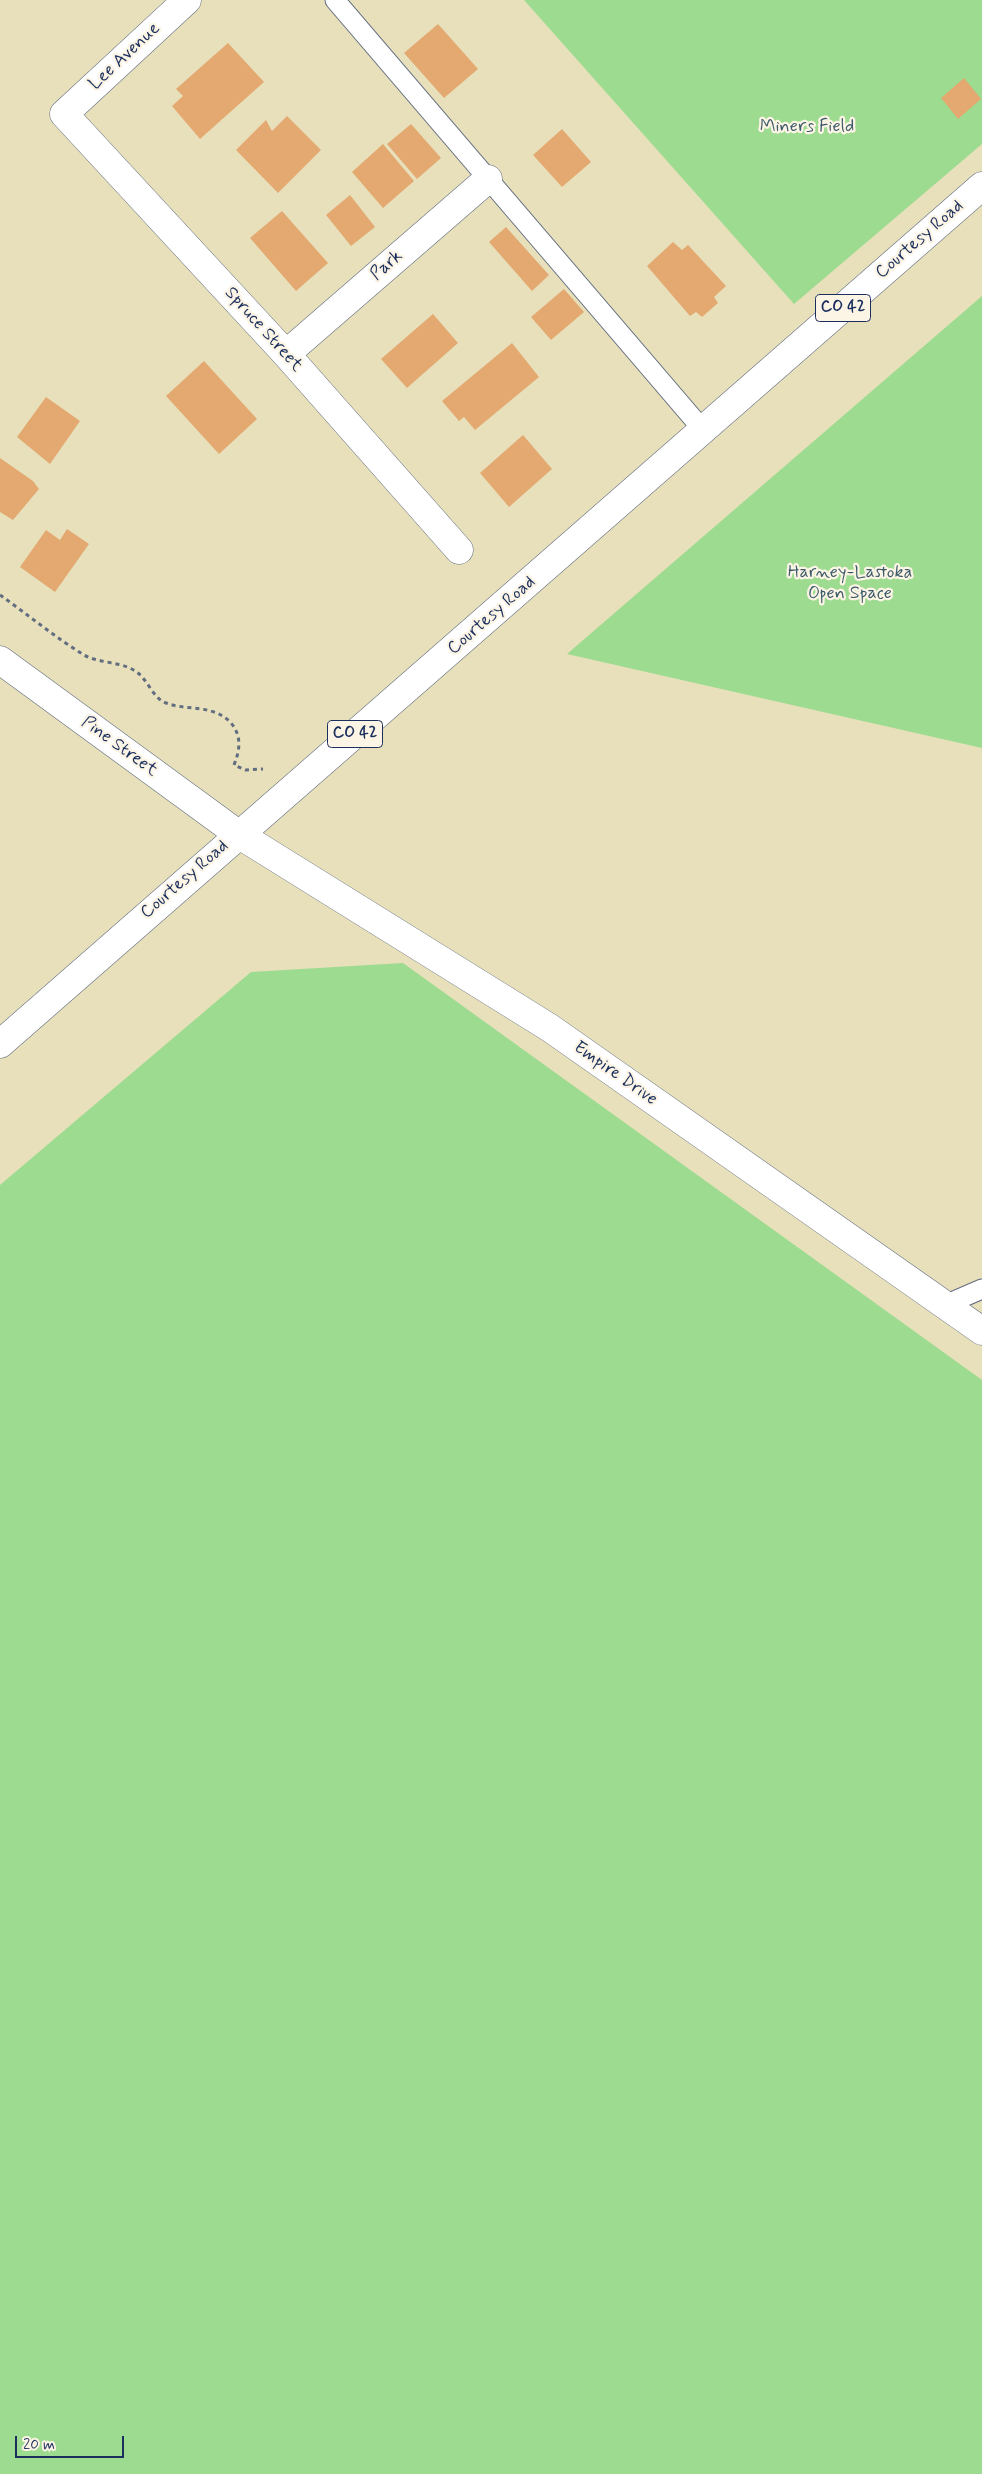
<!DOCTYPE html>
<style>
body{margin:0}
#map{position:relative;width:982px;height:2474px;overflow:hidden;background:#e7e0bb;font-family:Mynerve,sans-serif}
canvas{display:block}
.scale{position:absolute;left:15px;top:2436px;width:109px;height:22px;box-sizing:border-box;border:2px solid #1b2f5e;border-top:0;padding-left:6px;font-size:15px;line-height:18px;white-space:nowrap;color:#1b2f5e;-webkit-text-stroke:4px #fcf5e5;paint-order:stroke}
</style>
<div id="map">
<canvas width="982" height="2474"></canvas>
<div class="scale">20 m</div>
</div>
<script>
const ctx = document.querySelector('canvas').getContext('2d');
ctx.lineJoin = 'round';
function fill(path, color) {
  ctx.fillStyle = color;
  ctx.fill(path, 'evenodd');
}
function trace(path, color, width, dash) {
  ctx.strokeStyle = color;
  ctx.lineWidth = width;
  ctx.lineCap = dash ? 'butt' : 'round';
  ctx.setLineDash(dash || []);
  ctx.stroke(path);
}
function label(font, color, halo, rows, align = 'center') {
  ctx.font = font + ' Mynerve,sans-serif';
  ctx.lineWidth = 4.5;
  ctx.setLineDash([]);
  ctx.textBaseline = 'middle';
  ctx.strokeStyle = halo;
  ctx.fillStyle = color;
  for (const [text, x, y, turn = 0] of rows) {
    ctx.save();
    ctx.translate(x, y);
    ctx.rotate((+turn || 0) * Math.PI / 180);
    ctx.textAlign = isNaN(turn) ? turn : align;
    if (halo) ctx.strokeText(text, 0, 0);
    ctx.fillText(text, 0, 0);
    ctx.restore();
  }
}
const green = new Path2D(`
 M524 0H982V144L794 304Z
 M982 296V748L567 654Z
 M403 963 982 1380V2474H0V1185L251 972Z`);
const building = new Path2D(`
 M438 24 478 69 444 98 404 53Z
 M228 43 264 82 200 139 172 106 183 96 176 89Z
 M964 78 981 99 958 119 941 98Z
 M287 116 321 150 278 193 236 150 266 120 272 131Z
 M411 124 441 158 417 179 387 144Z
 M562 129 591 162 562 187 533 155Z
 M383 144 414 181 383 208 352 172Z
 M350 195 375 227 351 246 326 215Z
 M282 211 328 263 296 291 250 238Z
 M506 227 549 275 532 291 489 242Z
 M673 242 682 250 688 245 726 286 714 297 718 303 702 317 696 312 690 316 647 266Z
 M564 289 584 312 551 340 531 317Z
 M433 314 458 343 407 388 381 359Z
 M512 343 539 377 475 430 464 417 459 421 442 401Z
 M204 361 257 419 219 454 166 396Z
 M46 397 80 421 50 464 17 437Z
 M523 435 552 469 509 507 480 473Z
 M0 458 33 481 39 489 13 520 0 512Z
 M67 529 89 544 55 592 20 567 46 530 60 540Z`);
const path = new Path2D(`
 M0 595C27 614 56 638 84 655 100 664 123 661 138 673 148 681 154 699 166 703 187 711 214 704 231 723 242 736 240 750 234 765L246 770 263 769`);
const lane = new Path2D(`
 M335 0 703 430
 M945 1305 982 1289`);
const street = new Path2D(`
 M187 0 64 114 286 354 459 550
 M286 354 488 179
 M238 834 550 1028 982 1331`);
const secondary = new Path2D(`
 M0 660 238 834`);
const primary = new Path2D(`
 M0 1044 982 186`);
const shields = [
 [843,308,55],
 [355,734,55]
];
const shieldNames = [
 ["CO 42",843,308],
 ["CO 42",355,734]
];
const streetNames = [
 ["Lee Avenue",125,57,-43],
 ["Courtesy Road",920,240,-41],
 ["Park",387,266,-41],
 ["Spruce Street",263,330,48],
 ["Courtesy Road",492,616,-41],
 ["Pine Street",119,747,36],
 ["Courtesy Road",185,880,-41],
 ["Empire Drive",615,1074,35]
];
const parkNames = [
 ["Miners Field",807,127],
 ["Harney-Lastoka",850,573],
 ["Open Space",850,594]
];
fill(green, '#9ddb90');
fill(building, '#e3a971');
trace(lane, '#626d7f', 21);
trace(street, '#626d7f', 29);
trace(secondary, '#626d7f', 29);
trace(primary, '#626d7f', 29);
trace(path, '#626d7f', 3, [4, 4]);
trace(lane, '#fff', 19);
trace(street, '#fff', 28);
trace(secondary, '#fff', 28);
trace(primary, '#fff', 28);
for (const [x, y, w] of shields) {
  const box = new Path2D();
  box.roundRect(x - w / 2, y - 13.5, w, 27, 4);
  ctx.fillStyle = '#fcf5e5';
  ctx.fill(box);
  trace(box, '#1b2f5e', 1);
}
label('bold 16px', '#1b2f5e', null, shieldNames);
label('18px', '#1b2f5e', '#fcf5e5', streetNames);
label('18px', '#3c5a6a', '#fcf5e5', parkNames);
</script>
